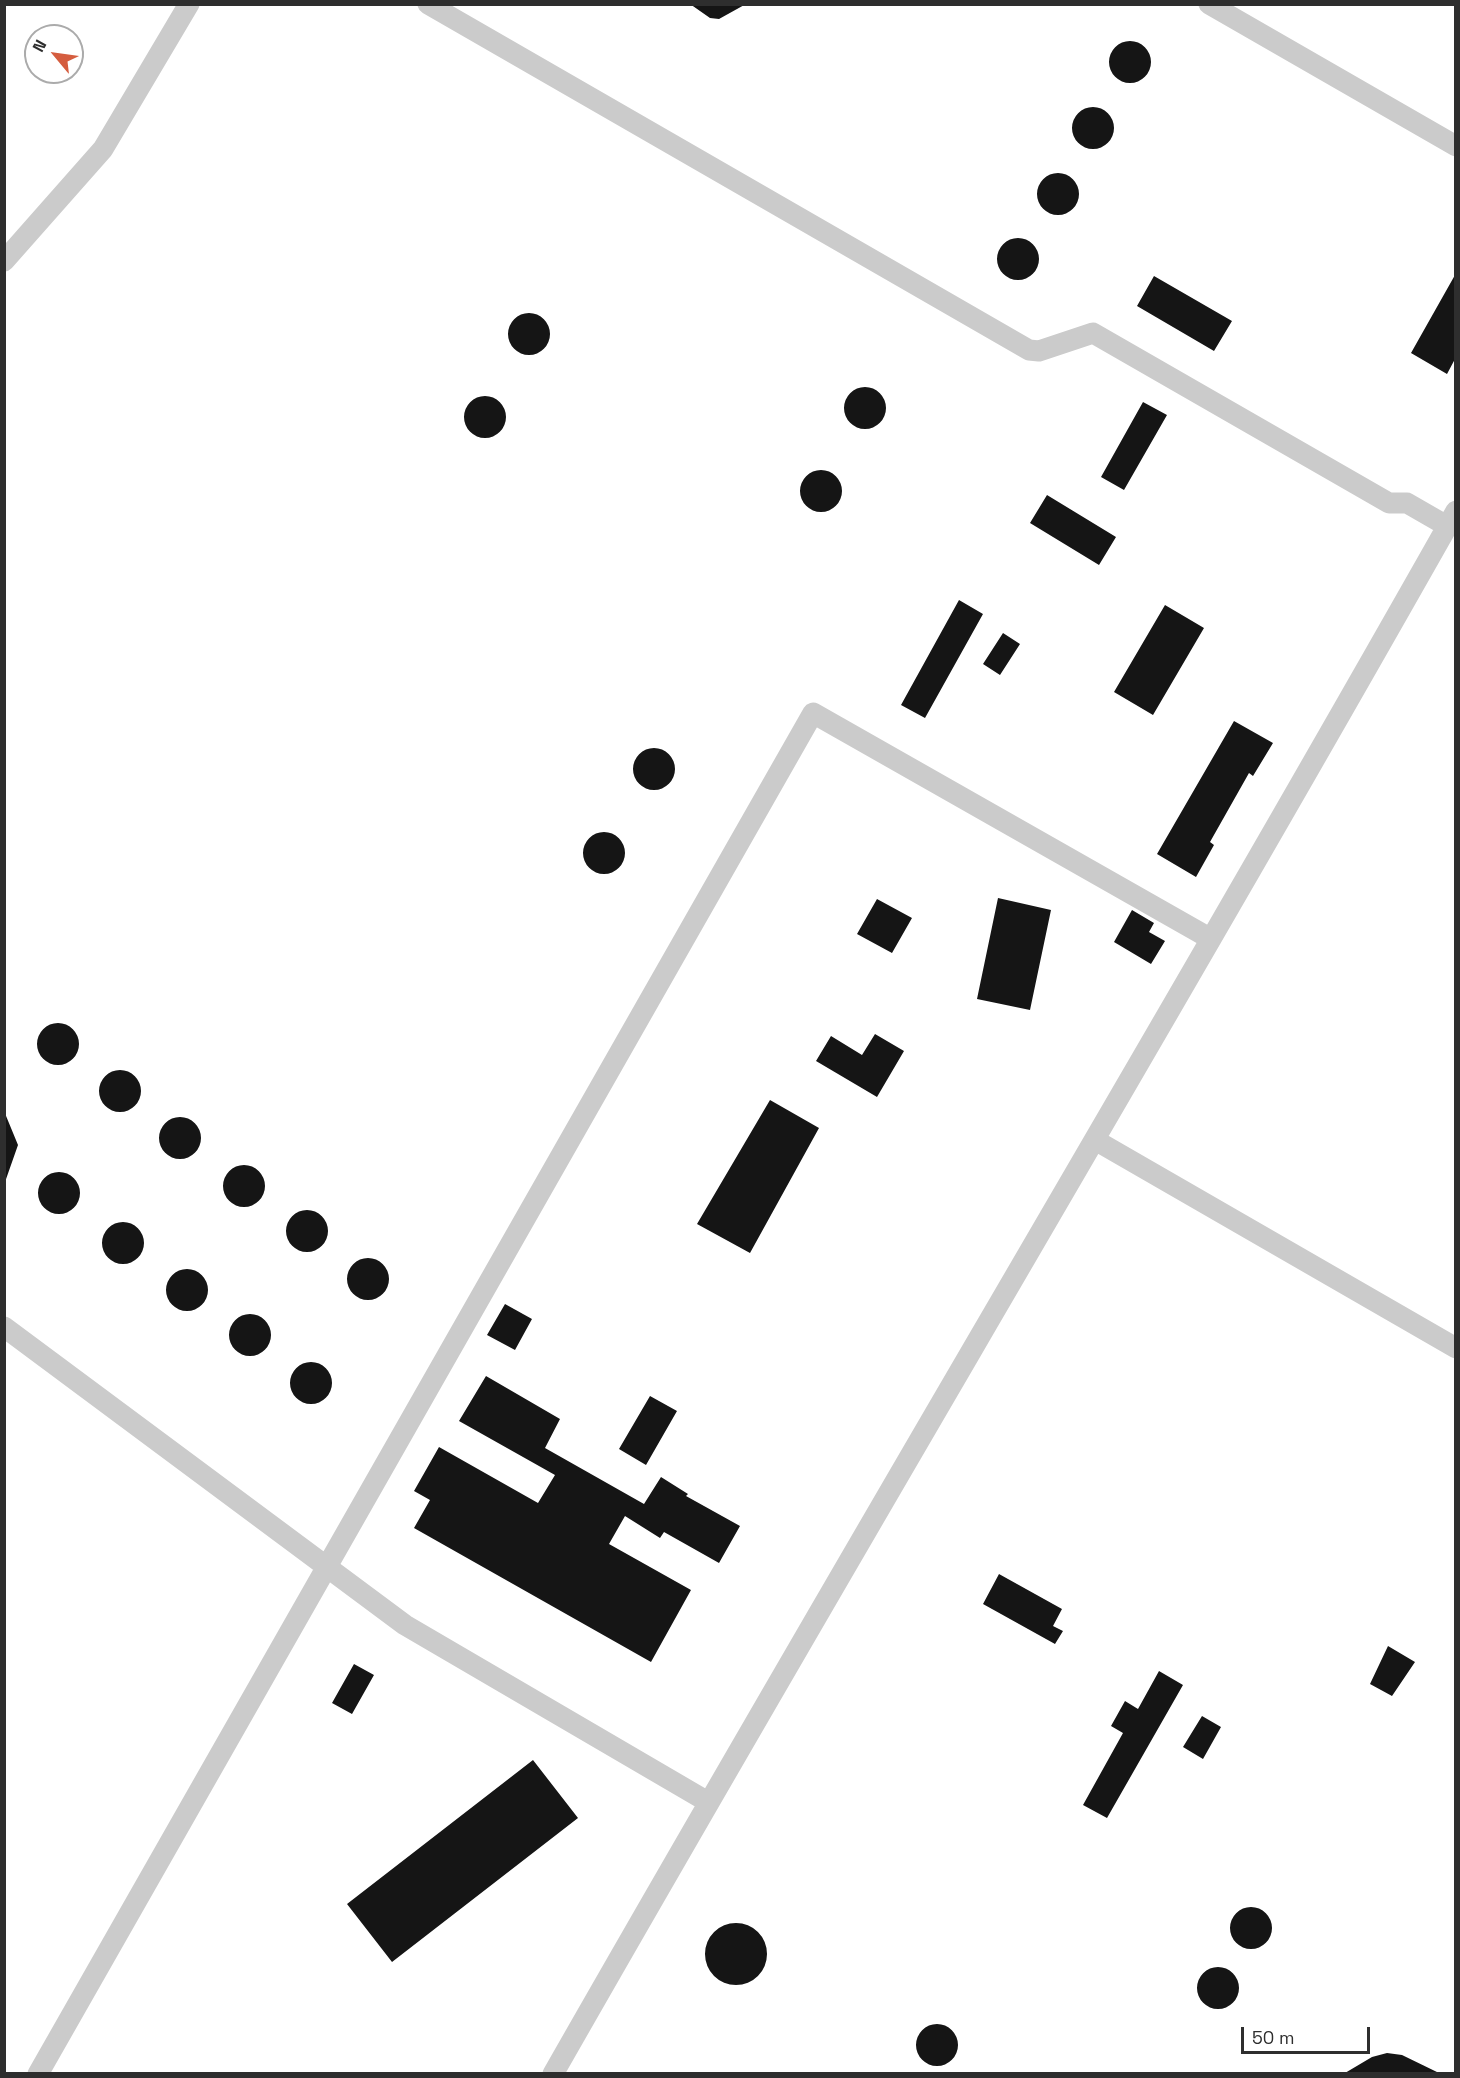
<!DOCTYPE html>
<style>
body{margin:0}
#map{position:relative;width:1460px;height:2078px;overflow:hidden;background:#fff;font-family:"Space Grotesk",sans-serif}
canvas{display:block}
.frame{position:absolute;inset:0;border:6px solid #2e2e2e;pointer-events:none}
.north{position:absolute;left:24px;top:24px;width:60px;height:60px;box-sizing:border-box;background:#fff;border:2px solid #ababab;border-radius:50%;rotate:299deg;font-size:16px;font-weight:700;line-height:24px;text-align:center;color:#2e2e2e}
.north::after{content:'';display:block;margin:auto;width:21px;height:27px;background:#d55d3f;clip-path:polygon(50% 0,100% 100%,50% 72%,0 100%)}
.scale{position:absolute;left:1241px;top:2027px;width:129px;height:27px;box-sizing:border-box;border:3px solid #2e2e2e;border-top:0;padding-left:8px;font-size:18px;line-height:21px;white-space:nowrap;color:#2e2e2e;-webkit-text-stroke:4px #fff;paint-order:stroke}
</style>
<div id="map">
<canvas width="1460" height="2078"></canvas>
<div class="frame"></div>
<div class="north">N</div>
<div class="scale">50 m</div>
</div>
<script>
const ctx = document.querySelector('canvas').getContext('2d');
ctx.lineJoin = 'round';
function fill(path, color) {
  ctx.fillStyle = color;
  ctx.fill(path, 'evenodd');
}
function trace(path, color, width, dash) {
  ctx.strokeStyle = color;
  ctx.lineWidth = width;
  ctx.lineCap = dash ? 'butt' : 'round';
  ctx.setLineDash(dash || []);
  ctx.stroke(path);
}
const building = new Path2D(`
 M690 4H746L719 19 710 18Z
 M1109 62a21 21 0 1 1 42 0a21 21 0 1 1-42 0Z
 M1072 128a21 21 0 1 1 42 0a21 21 0 1 1-42 0Z
 M1037 194a21 21 0 1 1 42 0a21 21 0 1 1-42 0Z
 M997 259a21 21 0 1 1 42 0a21 21 0 1 1-42 0Z
 M1455 275V359L1447 374 1411 353Z
 M1154 276 1232 321 1214 351 1137 306Z
 M508 334a21 21 0 1 1 42 0a21 21 0 1 1-42 0Z
 M844 408a21 21 0 1 1 42 0a21 21 0 1 1-42 0Z
 M464 417a21 21 0 1 1 42 0a21 21 0 1 1-42 0Z
 M1143 402 1167 415 1124 490 1101 477Z
 M800 491a21 21 0 1 1 42 0a21 21 0 1 1-42 0Z
 M1047 495 1116 537 1099 565 1030 523Z
 M959 600 983 614 925 718 901 705Z
 M1165 605 1204 628 1153 715 1114 692Z
 M1003 633 1020 644 1000 675 983 664Z
 M1234 721 1273 743 1253 776 1249 773 1210 842 1214 845 1196 877 1157 854Z
 M633 769a21 21 0 1 1 42 0a21 21 0 1 1-42 0Z
 M583 853a21 21 0 1 1 42 0a21 21 0 1 1-42 0Z
 M998 898 1051 910 1030 1010 977 999Z
 M877 899 912 918 892 953 857 934Z
 M1132 910 1154 923 1149 932 1165 941 1151 964 1114 942Z
 M37 1044a21 21 0 1 1 42 0a21 21 0 1 1-42 0Z
 M875 1034 904 1051 877 1097 816 1061 831 1036 862 1055Z
 M99 1091a21 21 0 1 1 42 0a21 21 0 1 1-42 0Z
 M770 1100 819 1128 750 1253 697 1224Z
 M4 1111 18 1145 5 1182H4Z
 M159 1138a21 21 0 1 1 42 0a21 21 0 1 1-42 0Z
 M223 1186a21 21 0 1 1 42 0a21 21 0 1 1-42 0Z
 M38 1193a21 21 0 1 1 42 0a21 21 0 1 1-42 0Z
 M286 1231a21 21 0 1 1 42 0a21 21 0 1 1-42 0Z
 M102 1243a21 21 0 1 1 42 0a21 21 0 1 1-42 0Z
 M347 1279a21 21 0 1 1 42 0a21 21 0 1 1-42 0Z
 M166 1290a21 21 0 1 1 42 0a21 21 0 1 1-42 0Z
 M505 1304 532 1319 515 1350 487 1335Z
 M229 1335a21 21 0 1 1 42 0a21 21 0 1 1-42 0Z
 M290 1383a21 21 0 1 1 42 0a21 21 0 1 1-42 0Z
 M486 1376 560 1419 545 1448 644 1504 661 1477 688 1494 686 1496 740 1526 719 1563 664 1532 660 1538 625 1516 609 1544 691 1590 651 1662 414 1528 430 1500 414 1491 439 1447 538 1503 555 1475 459 1421Z
 M650 1396 677 1411 646 1465 619 1449Z
 M999 1574 1062 1609 1053 1626 1063 1631 1055 1644 983 1604Z
 M1388 1646 1415 1662 1392 1696 1370 1684Z
 M354 1664 374 1675 352 1714 332 1703Z
 M1159 1671 1183 1685 1107 1818 1083 1805 1123 1733 1111 1726 1125 1701 1138 1709Z
 M1202 1716 1221 1727 1203 1759 1183 1747Z
 M533 1760 578 1818 392 1962 347 1904Z
 M1230 1928a21 21 0 1 1 42 0a21 21 0 1 1-42 0Z
 M705 1954a31 31 0 1 1 62 0a31 31 0 1 1-62 0Z
 M1197 1988a21 21 0 1 1 42 0a21 21 0 1 1-42 0Z
 M916 2045a21 21 0 1 1 42 0a21 21 0 1 1-42 0Z
 M1387 2053 1402 2055 1439 2073H1345L1372 2057Z`);
const minor = new Path2D(`
 M428 4 1029 350 1039 351 1093 333 1389 503H1407L1447 526
 M1209 4 1456 146
 M4 261 103 149 189 4
 M1095 1140 1456 1348
 M4 1327 405 1625 708 1802
 M38 2074 813 713 1211 939
 M553 2074C851 1551 1160 1035 1456 511`);
fill(building, '#151515');
trace(minor, '#cbcbcb', 21);
</script>
